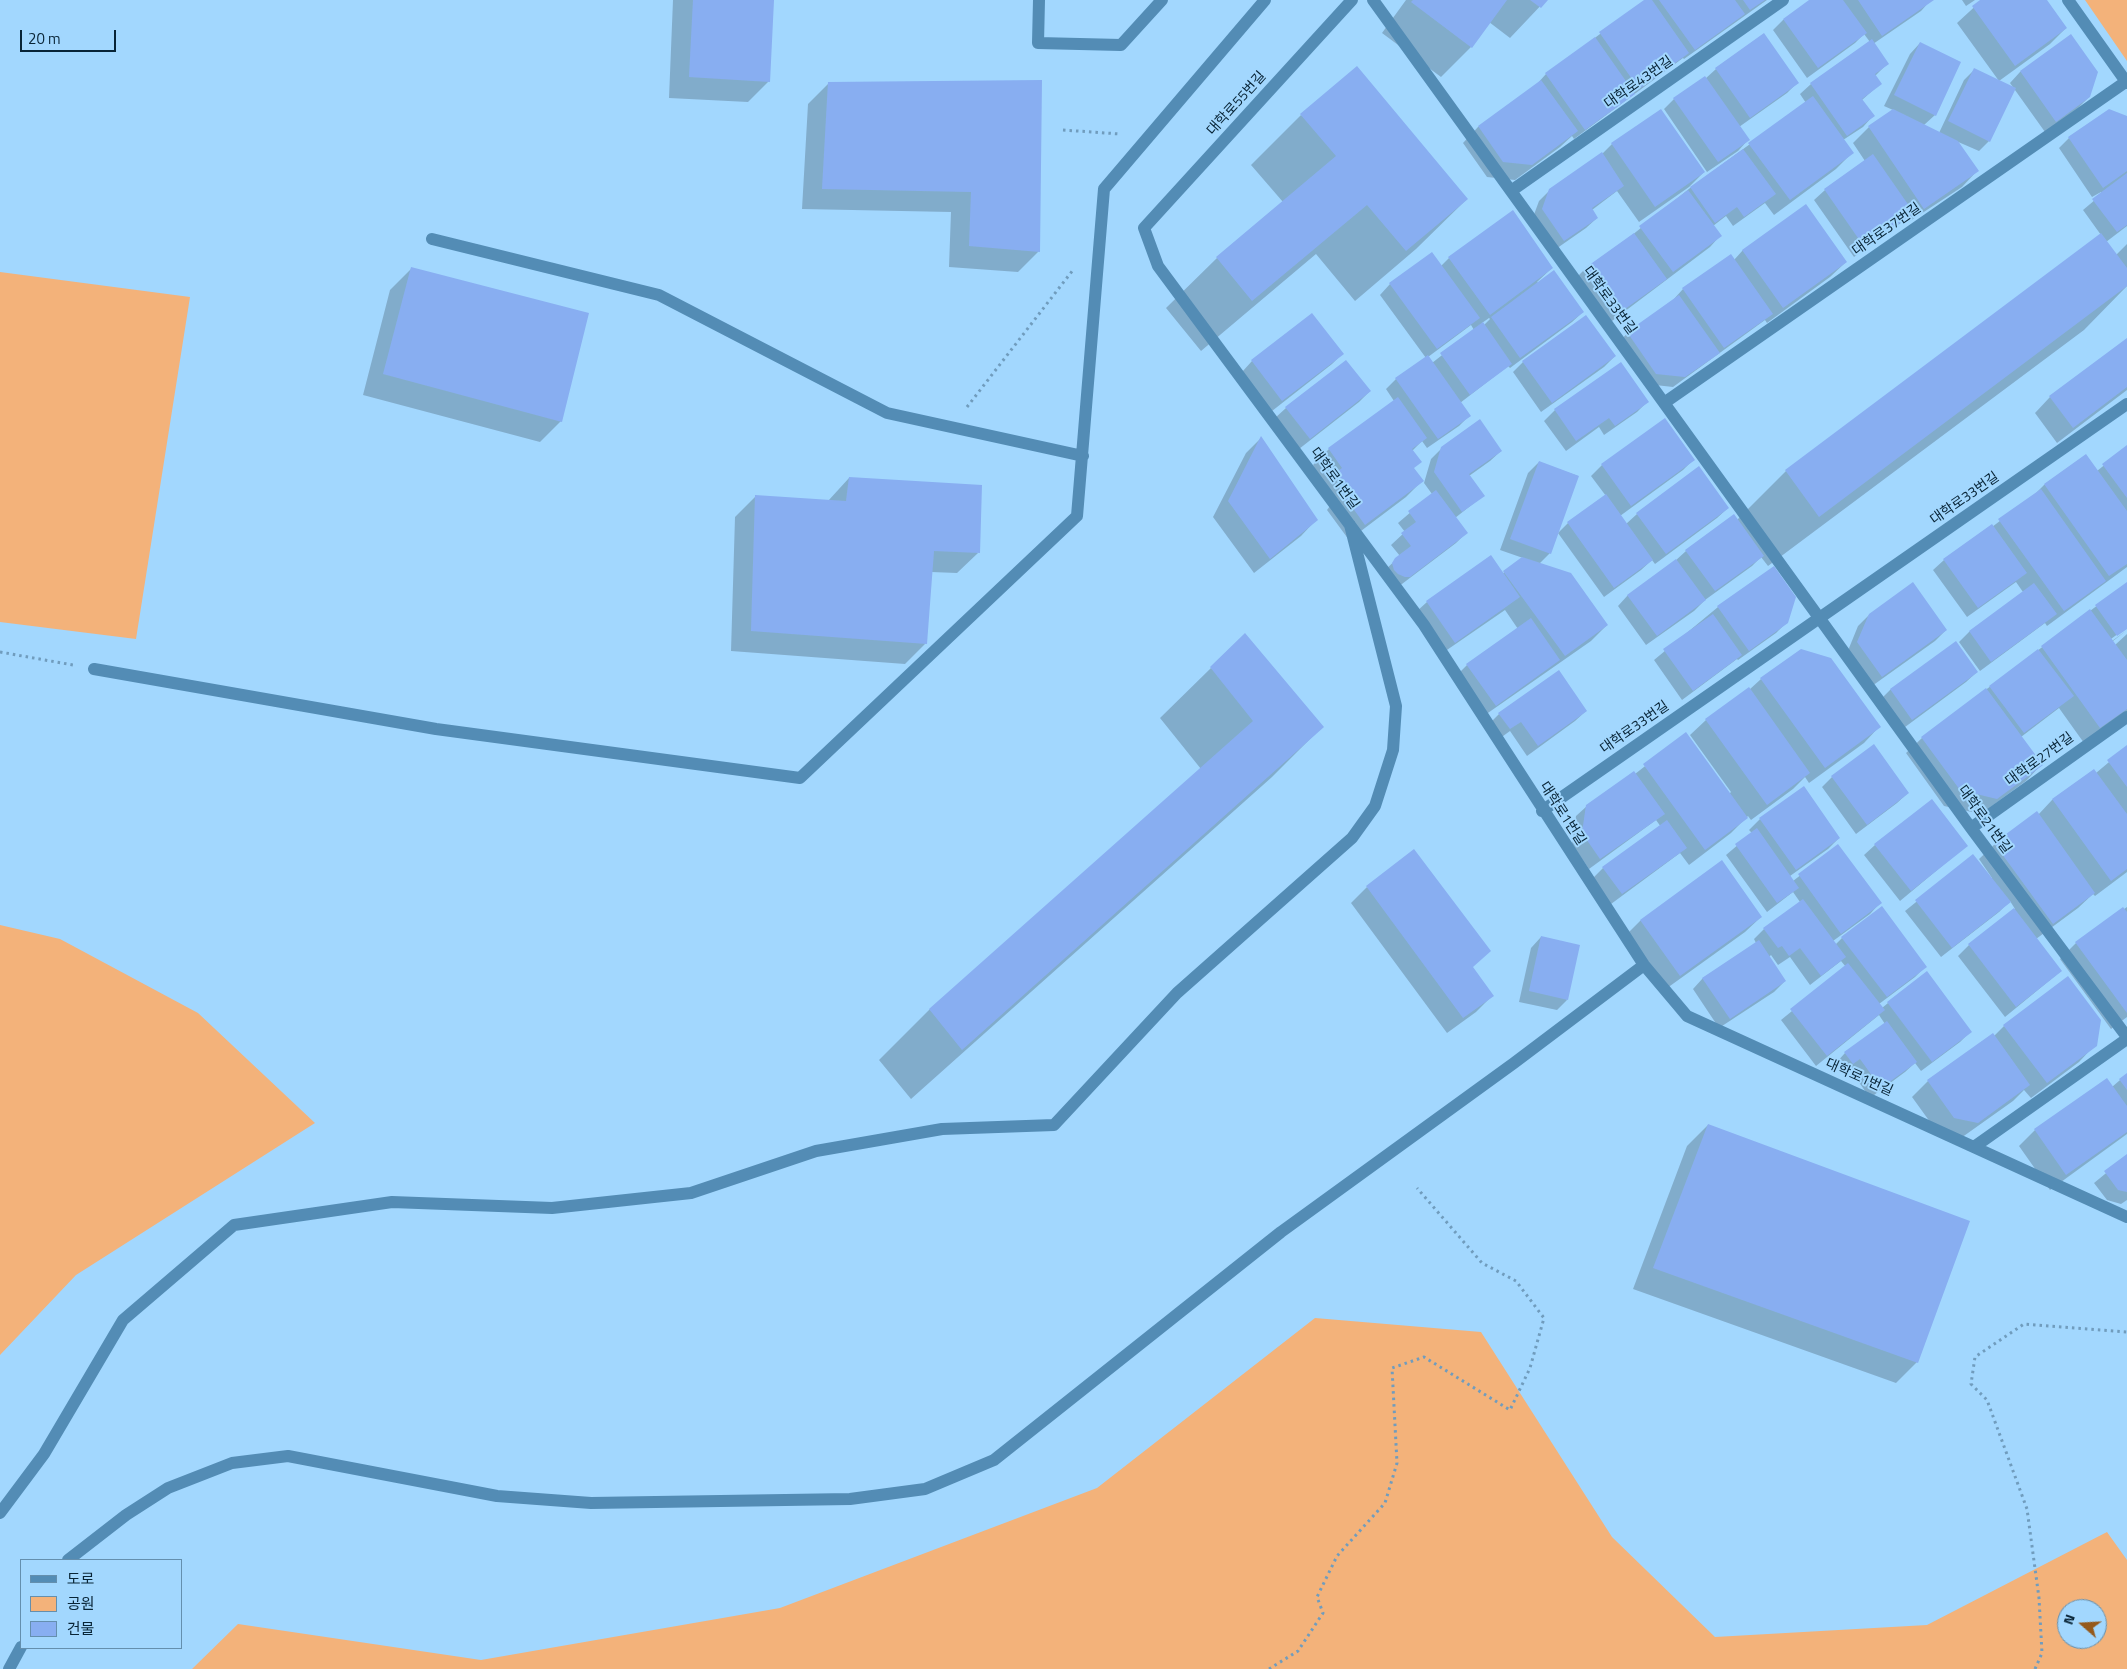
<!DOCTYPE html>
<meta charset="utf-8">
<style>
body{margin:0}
#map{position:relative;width:2127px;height:1669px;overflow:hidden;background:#a2d7fe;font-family:"Titillium Web","Noto Sans KR",sans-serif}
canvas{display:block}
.legend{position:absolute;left:20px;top:1559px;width:162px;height:90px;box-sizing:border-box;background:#a2d7fe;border:1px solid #648fae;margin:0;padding:6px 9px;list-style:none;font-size:15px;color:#082436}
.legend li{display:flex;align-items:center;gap:10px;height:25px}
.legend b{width:25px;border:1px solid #648fae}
.north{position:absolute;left:2057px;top:1599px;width:50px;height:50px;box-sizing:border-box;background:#a2d7fe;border:1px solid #648fae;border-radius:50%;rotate:289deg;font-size:14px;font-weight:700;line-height:20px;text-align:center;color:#082436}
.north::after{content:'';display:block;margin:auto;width:18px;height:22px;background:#95591b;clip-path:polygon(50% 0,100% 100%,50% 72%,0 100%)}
.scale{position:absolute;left:20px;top:30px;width:96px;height:22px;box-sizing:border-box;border:2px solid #082436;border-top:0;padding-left:6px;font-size:15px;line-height:18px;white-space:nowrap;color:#082436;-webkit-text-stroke:4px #a2d7fe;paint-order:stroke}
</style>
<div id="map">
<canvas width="2127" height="1669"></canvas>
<ul class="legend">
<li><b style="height:6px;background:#538cb5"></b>도로</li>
<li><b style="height:14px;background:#f3b27a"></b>공원</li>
<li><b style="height:14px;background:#88aef1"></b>건물</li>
</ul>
<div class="north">N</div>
<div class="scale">20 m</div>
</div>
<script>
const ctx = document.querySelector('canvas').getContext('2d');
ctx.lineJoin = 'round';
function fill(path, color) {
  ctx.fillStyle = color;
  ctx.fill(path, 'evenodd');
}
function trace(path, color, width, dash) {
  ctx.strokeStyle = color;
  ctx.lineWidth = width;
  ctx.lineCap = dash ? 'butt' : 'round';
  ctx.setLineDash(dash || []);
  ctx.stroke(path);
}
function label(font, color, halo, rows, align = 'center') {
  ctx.font = font + ' "Titillium Web","Noto Sans KR",sans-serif';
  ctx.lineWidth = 4;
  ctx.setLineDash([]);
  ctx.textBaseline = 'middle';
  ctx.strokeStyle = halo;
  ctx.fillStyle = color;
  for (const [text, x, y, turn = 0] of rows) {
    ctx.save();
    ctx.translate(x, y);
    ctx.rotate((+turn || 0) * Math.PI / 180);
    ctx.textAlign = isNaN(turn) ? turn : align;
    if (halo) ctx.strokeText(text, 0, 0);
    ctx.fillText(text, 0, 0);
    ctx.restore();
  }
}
const green = new Path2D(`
 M2085 0H2127V61Z
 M0 272 190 297 136 639 0 622Z
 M0 925 60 939 198 1013 315 1123 76 1275 0 1355Z
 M1315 1318 1481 1332 1612 1537 1715 1637 1927 1625 2107 1532 2127 1560V1669H192L238 1624 481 1660 780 1608 1097 1488ZM2067 1609H2097V1639H2067Z`);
const shadow = new Path2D(`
 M673 0H772L769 81 748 102 669 98Z
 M1406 0H1546L1510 38 1489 22 1471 47 1441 77 1382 33Z
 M1646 0H1767L1684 59 1683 58 1574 139 1572 136 1560 147 1515 180 1487 177 1463 143 1478 127 1536 85 1546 74Z
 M1811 0H1931L1921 11 1873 44 1887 64 1875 76 1880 84 1862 100 1873 116 1863 127 1843 140 1852 153 1836 169 1774 215 1765 203 1733 226 1726 216 1713 226 1720 236 1710 247 1608 324 1575 279 1585 269 1631 236 1690 188 1806 103 1800 94 1811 84 1870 42 1864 34 1855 43 1807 78 1773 30 1783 20Z
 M1962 0H1975L1966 6Z
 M1982 0H2045L2066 28 2050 44 1999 81 1957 23Z
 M2071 36 2089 97 2078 108 2045 132 2010 83 2020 72Z
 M1920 43 1935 115 1924 125 1939 133 1964 80 1974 70 1989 141 1979 151 1956 141 1977 171 1962 187 1907 223 1905 220 1854 257 1814 200 1825 190 1865 161 1853 143 1869 127 1893 110 1884 106 1910 54Z
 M1716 69 1797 83 1787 93 1739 127 1748 140 1738 151 1707 172 1664 109 1674 99 1705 79Z
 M1041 81 1039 251 1018 272 949 267 951 212 802 209 808 104 829 83Z
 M1301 115 1467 199 1416 249 1355 301 1316 254 1201 351 1166 308 1217 258 1283 202 1251 165Z
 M2127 117V226L2106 242 2116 255 2127 244V286L2084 330 1768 566 1761 557 1752 566 1705 600 1694 611 1646 645 1618 606 1628 595 1675 561 1686 551 1737 520 1786 471 2101 235 2083 210 2102 194 2101 192 2092 197 2059 148 2069 138Z
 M1612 144 1704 172 1689 187 1639 222 1617 191 1592 210 1597 218 1586 228 1553 251 1532 220 1539 201 1550 190 1601 155Z
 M1743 250 1846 262 1830 277 1767 323 1765 320 1673 387 1646 384 1617 343 1628 333 1673 300 1683 289 1731 255 1734 260Z
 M1449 258 1552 268 1537 282 1583 312 1572 322 1510 368 1508 366 1460 403 1469 416 1459 426 1427 448 1422 441 1412 451 1413 469 1422 481 1406 497 1349 540 1327 510 1330 506 1313 465 1329 449 1394 401 1386 389 1396 379 1426 358 1380 295 1390 284 1441 266ZM1489 318 1490 319 1483 326 1482 323ZM1471 325 1474 330 1432 363 1428 357Z
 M411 269 561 421 540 442 363 395 390 290Z
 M2127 340V390L2057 443 2035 413 2050 397Z
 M1342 354 1332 364 1272 411 1242 372 1252 361Z
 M1615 356 1604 367 1541 412 1513 372 1523 362Z
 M1346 361 1370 391 1359 402 1299 449 1275 418 1286 408Z
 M1620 364 1647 402 1637 412 1604 435 1599 427 1566 451 1544 421 1555 410Z
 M1665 420 1693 460 1683 470 1620 516 1626 524 1637 514 1728 508 1717 518 1655 564 1652 560 1641 570 1604 597 1558 533 1568 523 1606 496 1591 476 1602 465Z
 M1261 438 1316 520 1301 536 1254 573 1213 517 1246 453Z
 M2127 447V567L2047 626 2045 623 1980 671 1959 642 1969 632 2023 592 2016 582 1967 617 1933 570 1944 560 1992 527 2034 495 2044 485 2086 455 2097 471Z
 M1442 448 1501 451 1490 461 1469 476 1483 496 1455 518 1466 533 1456 543 1398 587 1385 570 1400 556 1391 545 1405 532 1398 523 1432 494 1424 483 1431 459Z
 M1539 462 1578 476 1550 553 1539 564 1607 625 1591 641 1485 715 1457 675 1467 665 1518 629 1505 610 1444 652 1416 612 1427 602 1502 574 1523 558 1500 550 1528 473Z
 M849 478 978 553 957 573 931 572 926 643 905 664 731 651 735 517 756 496 828 501Z
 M2127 583V627L2111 639 2113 641 2127 630 2112 641 2115 645 2127 634V712L2084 743 2059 708 2021 737 2041 765 2026 781 1981 814 1944 806 1906 753 1922 738Z
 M1718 607 1787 622 1776 633 1738 660 1737 659 1682 700 1654 660Z
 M1869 615 1946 630 1935 641 1872 686 1847 653 1858 626Z
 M1955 643 1977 672 1966 682 1901 730 1880 700 1890 690Z
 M1211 668 1322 727 1272 777 911 1099 879 1060 930 1009 1201 769 1160 718Z
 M1761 679 1879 727 1864 743 1809 783 1805 777 1793 789 1751 820 1748 816 1731 833 1689 865 1680 853 1611 904 1593 878 1603 868 1661 827 1656 820 1589 869 1572 844 1576 816 1587 806 1635 774 1686 734 1729 794 1731 792 1690 735 1706 720 1749 690Z
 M1586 711 1575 721 1527 756 1510 731 1499 739 1489 724 1499 714Z
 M2127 747V872L2095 896 2093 894 2078 908 2036 939 2061 971 2005 1017 1958 956 1969 945 2015 909 2010 901 1999 912 1941 957 1905 911 1973 856 1991 879 1992 878 1979 859 1995 844 2038 815 2052 800 2094 770 2096 773Z
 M1832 777 1908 793 1897 803 1856 834 1822 787Z
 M1804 788 1839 838 1828 849 1790 876 1793 881 1838 846 1880 903 1870 914 1833 941 1835 945 1842 938 1925 967 1915 977 1879 1004 1882 1008 1888 1003 1971 1031 1960 1042 1921 1071 1915 1063 1905 1072 1870 1098 1849 1068 1842 1074 1835 1064 1845 1053 1885 1024 1879 1015 1816 1066 1781 1020 1846 967 1841 961 1810 985 1790 957 1778 965 1771 955 1769 957 1785 981 1774 992 1719 1028 1693 989 1703 978 1756 943 1754 939 1764 929 1800 902 1793 892 1767 912 1726 855 1752 833 1749 830 1760 819Z
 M1931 801 1966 846 1900 901 1864 855 1875 845Z
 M1722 862 1761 917 1745 932 1663 991 1625 936 1640 921Z
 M1367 887 1472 968 1492 996 1476 1012 1447 1033 1351 903Z
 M2127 907V1017L2111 1029 2060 959 2076 943Z
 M1541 937 1567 1000 1557 1010 1519 1002 1531 948Z
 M2004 1026 2095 1045 2079 1062 2031 1098 2024 1090 2013 1101 1961 1138 1938 1133 1912 1097 1928 1081 1994 1036Z
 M2127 1074V1134L2050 1190 2019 1146 2035 1130 2112 1087Z
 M1708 1125 1917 1362 1896 1383 1633 1289 1687 1146Z
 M2127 1156V1200L2121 1204 2107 1200 2094 1183Z`);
const building = new Path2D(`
 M693 0H774L770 82 689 77Z
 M1413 0H1507L1472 48 1411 2Z
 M1530 0H1548L1541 8Z
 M1644 0H1652L1689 53 1639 89 1599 32Z
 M1659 0H1735L1745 14 1695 50Z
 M1743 0H1765L1750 10Z
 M1809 0H1843L1867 33 1818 68 1783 19Z
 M1858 0H1934L1882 36Z
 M1980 0H2047L2067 28 2015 66 1972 6Z
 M1764 33 1799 83 1750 118 1715 68Z
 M2071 34 2098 72 2090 97 2056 122 2020 71Z
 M1595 37 1635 94 1585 130 1545 73Z
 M1872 39 1889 64 1875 74 1882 84 1862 99 1875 116 1847 136 1810 83Z
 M1920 42 1961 62 1936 116 1894 95Z
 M1357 66 1468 199 1406 251 1367 205 1252 301 1216 257 1336 156 1300 114Z
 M1974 68 2016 88 1990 142 1948 121Z
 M1705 76 1750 140 1718 162 1673 98Z
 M1042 80 1040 252 969 246 971 192 822 189 828 82Z
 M1541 80 1578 131 1532 165 1503 162 1478 126Z
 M1813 96 1854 153 1790 200 1748 143Z
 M1661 109 1705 172 1655 207 1611 143Z
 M1893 109 1958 141 1979 171 1924 209 1868 126Z
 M2109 109 2127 116V171L2103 188 2068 137Z
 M1743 149 1776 194 1744 217 1737 207 1715 223 1690 187Z
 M1602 152 1624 186 1592 208 1598 218 1564 241 1542 209 1549 189Z
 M1873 154 1914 213 1865 248 1824 189Z
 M2127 173V225L2117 232 2092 199Z
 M1688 190 1722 236 1673 272 1639 226Z
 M1806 204 1847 262 1783 308 1742 250Z
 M1513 210 1553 268 1490 315 1448 257Z
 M1634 233 1667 279 1618 314 1585 268Z
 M2101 233 2127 268V286L1819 517 1785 470Z
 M1432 252 1480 318 1437 349 1389 283Z
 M1731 254 1773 314 1724 348 1682 288Z
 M411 267 589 313 562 422 383 374Z
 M1554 270 1584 312 1520 358 1491 317Z
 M1679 295 1720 353 1685 377 1656 374 1627 332Z
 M1312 313 1344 354 1282 401 1251 360Z
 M1586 315 1616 356 1552 403 1522 361Z
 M1483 322 1512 364 1470 395 1440 353Z
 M2127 338V387L2073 428 2049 396Z
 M1428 355 1471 416 1438 439 1395 378Z
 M1346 360 1371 391 1310 439 1285 407Z
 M1621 362 1649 402 1615 426 1609 418 1576 441 1554 409Z
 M1398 397 1427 438 1412 449 1422 462 1414 468 1424 481 1365 525 1342 493 1345 490 1334 474 1342 468 1328 448Z
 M1665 418 1695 460 1631 506 1601 464Z
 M1480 419 1502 451 1469 474 1485 496 1462 512 1434 472 1441 447Z
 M1261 436 1318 520 1270 559 1228 501Z
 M2127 445V498L2102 464Z
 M2086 454 2127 511V564L2109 576 2044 484Z
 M1539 461 1579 476 1551 554 1510 539Z
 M1699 466 1729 508 1666 554 1636 513Z
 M849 477 982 485 980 553 934 551 927 644 751 631 755 495 846 501Z
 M2041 489 2106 581 2064 611 1998 519Z
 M1436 490 1468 533 1410 577H1405L1398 574 1394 570 1392 563 1395 558 1411 546 1401 533 1416 522 1408 511Z
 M1606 494 1653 560 1614 588 1567 522Z
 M1734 514 1764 556 1715 591 1685 550Z
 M1992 524 2027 573 1978 608 1943 559Z
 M1491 555 1520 597 1455 643 1426 601Z
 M1522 557 1571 573 1608 625 1565 656 1503 571Z
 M1676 559 1706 600 1657 636 1627 595Z
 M1774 566 1796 597 1788 623 1749 651 1717 606Z
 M1913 582 1947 630 1882 677 1857 642 1869 614Z
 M2127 582V629L2117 636 2095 605Z
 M2034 583 2057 614 1991 662 1969 631Z
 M2090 609 2127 660V709L2100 728 2041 646Z
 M1713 614 1742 655 1693 691 1663 649Z
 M1531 618 1560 660 1496 706 1466 664Z
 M1245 633 1324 727 962 1050 929 1009 1253 721 1210 667Z
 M1956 641 1978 672 1912 720 1890 689Z
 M1801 649 1831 658 1881 727 1825 768 1760 678Z
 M2038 649 2074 696 2024 733 1989 686Z
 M1559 670 1587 711 1538 746 1521 722 1510 729 1498 713Z
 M1749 687 1810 773 1767 805 1705 719Z
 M1986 688 2043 765 1997 799 1960 790 1921 737Z
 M1686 732 1748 818 1705 850 1643 764Z
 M1874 744 1909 793 1867 825 1831 776Z
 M2127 745V787L2107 760Z
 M2094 769 2127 814V869L2111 881 2052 799Z
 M1634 771 1665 814 1600 859 1582 833 1586 805Z
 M1804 786 1840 838 1796 870 1759 818Z
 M1932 799 1968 846 1911 891 1874 844Z
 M2037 811 2095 893 2053 924 1994 843Z
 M1667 820 1687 848 1622 894 1602 867Z
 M1757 828 1799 888 1777 903 1735 844Z
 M1838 844 1882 903 1841 934 1798 874Z
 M1414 849 1491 951 1473 967 1494 996 1463 1018 1366 886Z
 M1973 854 2011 902 1952 948 1915 900Z
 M1722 860 1762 917 1680 976 1640 920Z
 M1803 899 1846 957 1821 976 1800 948 1789 956 1782 946 1778 948 1763 928Z
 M1882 906 1927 967 1887 997 1841 937Z
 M2123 907 2127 912V1013L2075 942Z
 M2014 908 2062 971 2016 1007 1968 944Z
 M1541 936 1580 945 1568 1000 1529 991Z
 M1759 940 1786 981 1730 1019 1702 978Z
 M1848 963 1885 1010 1827 1056 1790 1009Z
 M1927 971 1972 1032 1932 1062 1887 1002Z
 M2068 976 2101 1020 2097 1046 2047 1083 2003 1025Z
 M1887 1021 1917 1062 1881 1088 1860 1059 1853 1064 1844 1052Z
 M1993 1033 2030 1085 1978 1123 1954 1118 1927 1080Z
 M2127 1073V1090L2119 1079Z
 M2107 1078 2127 1106V1132L2066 1175 2034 1129Z
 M1708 1124 1970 1221 1918 1363 1653 1268Z
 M2127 1154V1192L2118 1190 2104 1171Z`);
const path = new Path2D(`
 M1063 130 1120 134
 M967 407 1073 270
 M0 652 73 665
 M1269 1669 1298 1651 1323 1613 1317 1597 1337 1556 1385 1503 1397 1463 1392 1368 1424 1357 1510 1410 1530 1368 1544 1318 1516 1281 1482 1263 1417 1188
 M2035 1669 2042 1653 2039 1598 2027 1509 1987 1400 1971 1384 1975 1357 2024 1324 2127 1332`);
const minor = new Path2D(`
 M1039 0 1038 43 1121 45 1162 0
 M1352 0 1144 228 1158 266 1424 625 1644 965 1687 1016 2127 1217
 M1373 0 1971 828 2127 1037
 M2068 0 2127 83
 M1511 191 1783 0
 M432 239 659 295 887 413 1083 456
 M1664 403 2127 81
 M94 669 436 729 800 778 1077 516 1104 189 1265 0
 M1542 811 2127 404
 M1971 828 2127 717
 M1974 1147 2127 1039
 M0 1513 44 1454 123 1320 234 1225 392 1202 552 1208 691 1193 816 1151 942 1129 1054 1125 1177 993 1352 838 1375 806 1393 750 1396 706 1350 525
 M68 1560 126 1515 168 1488 232 1463 288 1456 497 1496 591 1503 850 1499 925 1489 994 1460 1281 1232 1514 1063 1644 965
 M9 1669 21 1647`);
const streetNames = [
 ["대학로43번길",1639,83,-35],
 ["대학로55번길",1237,104,-48],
 ["대학로37번길",1887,230,-35],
 ["대학로33번길",1609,301,54],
 ["대학로1번길",1334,479,54],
 ["대학로33번길",1965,499,-35],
 ["대학로33번길",1635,728,-35],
 ["대학로27번길",2040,760,-36],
 ["대학로1번길",1562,814,57],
 ["대학로21번길",1984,820,54],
 ["대학로1번길",1859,1078,24]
];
fill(green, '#f3b27a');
fill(shadow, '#0003');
fill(building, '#88aef1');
trace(path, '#709cbd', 3, [2.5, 4]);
trace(minor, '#538cb5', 12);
label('14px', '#082436', '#a2d7fe', streetNames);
</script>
